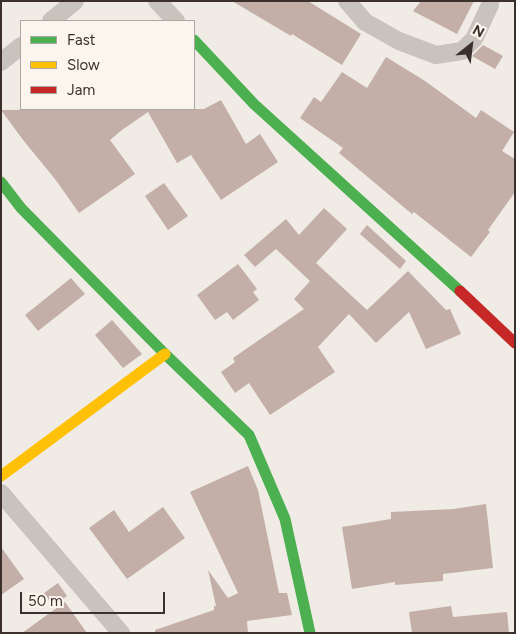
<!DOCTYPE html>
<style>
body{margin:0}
#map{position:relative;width:516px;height:634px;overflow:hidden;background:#f0ebe5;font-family:Figtree,sans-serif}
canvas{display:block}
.frame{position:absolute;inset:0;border:2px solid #3b302b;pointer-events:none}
.legend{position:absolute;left:20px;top:20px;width:175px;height:90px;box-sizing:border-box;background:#fbf5ee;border:1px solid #aea6a0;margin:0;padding:6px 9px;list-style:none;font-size:15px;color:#3b302b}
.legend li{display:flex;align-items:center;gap:10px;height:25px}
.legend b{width:25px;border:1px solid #aea6a0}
.north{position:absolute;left:446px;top:20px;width:50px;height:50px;-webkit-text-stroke:4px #fbf5ee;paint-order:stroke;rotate:29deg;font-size:14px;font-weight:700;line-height:20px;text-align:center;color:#3b302b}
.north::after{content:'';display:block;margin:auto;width:18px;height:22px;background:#3b302b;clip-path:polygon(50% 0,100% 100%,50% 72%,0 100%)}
.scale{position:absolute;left:20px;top:592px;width:145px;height:22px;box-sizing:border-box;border:2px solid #3b302b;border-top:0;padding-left:6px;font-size:15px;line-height:18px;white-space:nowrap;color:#3b302b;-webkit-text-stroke:4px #fbf5ee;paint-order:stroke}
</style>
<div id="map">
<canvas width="516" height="634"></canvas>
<div class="frame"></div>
<ul class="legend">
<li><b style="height:6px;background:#4caf50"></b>Fast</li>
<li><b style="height:6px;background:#ffc107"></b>Slow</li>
<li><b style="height:6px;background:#c62828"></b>Jam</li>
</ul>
<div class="north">N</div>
<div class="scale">50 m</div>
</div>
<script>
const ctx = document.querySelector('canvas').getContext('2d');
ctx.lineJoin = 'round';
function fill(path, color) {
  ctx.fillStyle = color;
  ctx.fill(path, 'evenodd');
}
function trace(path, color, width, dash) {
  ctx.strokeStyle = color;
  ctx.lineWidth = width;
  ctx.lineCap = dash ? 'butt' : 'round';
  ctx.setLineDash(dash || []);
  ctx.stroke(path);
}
const building = new Path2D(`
 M232 1H308L361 34 342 65 292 34 291 36Z
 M421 1H474L457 34 413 11Z
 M483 45 503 56 495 69 472 56Z
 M386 57 425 81 476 118 481 110 514 132 502 151 515 159V192L488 230 490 232 471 257 414 212 412 214 339 153 343 148 300 118 314 97 321 102 342 72 367 88Z
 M221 100 246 144 260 134 278 162 221 200 191 155 177 163 148 112 122 130 110 140 135 174 79 213 55 179 23 140 1 110 204 109Z
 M164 183 188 216 168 230 145 196Z
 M324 208 347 229 316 263 367 310 408 271 446 310 450 309 461 334 426 349 409 312 376 343 349 314 318 347 335 372 270 415 249 383 235 393 221 372 235 362 233 358 304 309 294 299 310 281 276 249 255 267 244 255 286 219 299 235Z
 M367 225 406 261 400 269 360 234Z
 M238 264 257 289 253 292 259 300 233 320 227 312 215 320 197 295Z
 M71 278 85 294 38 331 25 315Z
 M112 320 142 354 123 368 95 335Z
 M248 466 258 490 279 593H287L292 615 247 621 248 633H155V630L214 610V606H216L208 570 228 598 238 593 190 492Z
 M486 504 493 568 443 574V581L395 585V582L352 589 342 527 391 519V512L454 509Z
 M163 507 185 538 127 579 89 528 114 510 129 532Z
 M1 547 24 579 1 595Z
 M58 583 67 596 53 606 44 593Z
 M65 602 87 633H22Z
 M451 606 453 617 507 612 509 633H412L409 612Z`);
const street = new Path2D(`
 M157 1 176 21
 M347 1 365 22 399 41 436 55 462 51 474 39 490 5
 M51 21 75 1
 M1 62 21 46
 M1 493 121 633`);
const fast = new Path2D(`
 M194 40 254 104 460 291
 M1 182 21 208 165 354 249 435 285 519 310 633`);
const slow = new Path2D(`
 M1 476 165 354`);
const jam = new Path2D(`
 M460 291 515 343`);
fill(building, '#c3afa7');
trace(street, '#c9c3be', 18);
trace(fast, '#4caf50', 11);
trace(slow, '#ffc107', 11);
trace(jam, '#c62828', 11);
</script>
